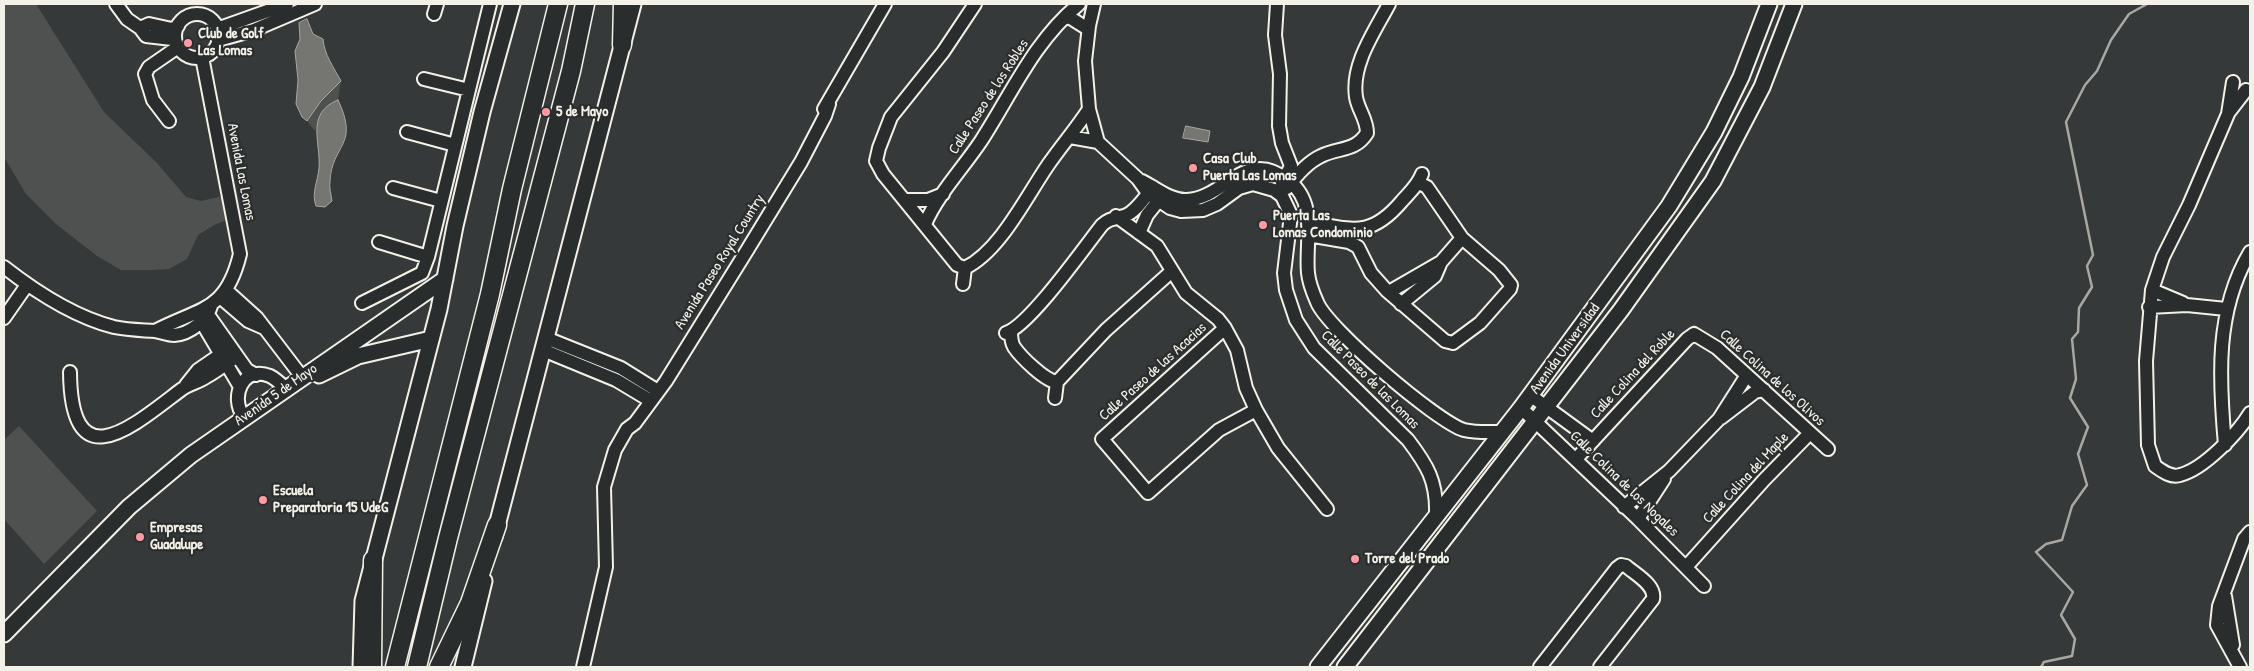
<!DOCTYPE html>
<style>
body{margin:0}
#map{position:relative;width:2254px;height:671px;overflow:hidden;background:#363939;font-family:"Patrick Hand",sans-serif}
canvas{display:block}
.frame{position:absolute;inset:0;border:5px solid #f4f1e8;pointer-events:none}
</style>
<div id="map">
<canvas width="2254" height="671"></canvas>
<div class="frame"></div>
</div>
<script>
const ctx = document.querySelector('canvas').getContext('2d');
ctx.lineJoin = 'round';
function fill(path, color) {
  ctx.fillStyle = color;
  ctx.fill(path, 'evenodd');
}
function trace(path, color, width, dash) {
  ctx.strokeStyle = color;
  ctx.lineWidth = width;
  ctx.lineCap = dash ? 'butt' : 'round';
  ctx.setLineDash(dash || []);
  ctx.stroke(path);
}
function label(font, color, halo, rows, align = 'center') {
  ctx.font = font + ' "Patrick Hand",sans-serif';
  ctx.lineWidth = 4.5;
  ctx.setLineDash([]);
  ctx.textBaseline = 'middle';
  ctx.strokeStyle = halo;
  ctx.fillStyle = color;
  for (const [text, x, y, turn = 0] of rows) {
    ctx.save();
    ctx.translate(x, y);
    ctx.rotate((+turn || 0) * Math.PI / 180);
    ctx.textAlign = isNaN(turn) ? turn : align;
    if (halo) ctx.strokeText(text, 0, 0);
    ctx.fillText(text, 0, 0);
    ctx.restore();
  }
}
const green = new Path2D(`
 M4 4H36L104 112 157 163 186 197 201 201 223 196 228 220 216 224 198 235 187 259 169 269 152 270H121L97 256 56 224 26 194 4 157Z
 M341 81 338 100 324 108 315 131 307 121 321 101Z
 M19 426 97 511 44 564 4 519V440Z`);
const water = new Path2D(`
 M307 19 313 34 323 39C324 54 334 68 341 81L321 101 307 121 302 117 296 104 298 80 295 51 300 39 299 23Z
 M338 100C360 146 332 144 330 181 329 187 331 194 332 201L325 207 316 206C311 193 318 181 319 168 321 143 305 113 338 100Z
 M1186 126 1210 131 1208 142 1183 138Z`);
const stream = new Path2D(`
 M2041 667 2044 662 2072 656 2075 639 2061 615 2073 592 2036 552 2046 544 2062 540 2072 506 2087 485 2078 454 2088 427 2070 398 2076 379 2072 339 2078 332 2079 308 2092 287 2087 266 2093 255 2066 122 2085 85 2097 71 2111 40 2129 14 2147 4`);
const minor = new Path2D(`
 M116 4 127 19 140 28 146 36 172 39 176 42
 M975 4 943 52 891 117 879 148 876 161 883 174 957 265 965 268C1000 251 1026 197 1048 165 1061 146 1076 129 1089 109
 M1094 4 1089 26 1085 61 1089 109 1098 142 1138 179 1148 193 1170 208 1181 211 1203 210 1217 204 1239 188 1253 184 1274 190 1282 196 1291 215 1284 273 1286 290 1296 320 1314 348 1408 440C1427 465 1437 481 1436 514
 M1277 4 1275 35 1280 74 1279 126 1282 143 1291 166 1282 184
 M434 14 437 4
 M175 36a22 22 0 1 1 44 0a22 22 0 1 1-44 0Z
 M1063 19 1069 17 1088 29
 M140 28 149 24 172 29 178 26
 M217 29 287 4
 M218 40 254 30 315 4
 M424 79 469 90
 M2233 82 2228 114 2189 205 2163 257 2152 290 2146 361 2148 445 2155 466C2162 471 2171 478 2180 475 2204 469 2238 433 2250 413
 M824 109 885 4
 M2229 112 2246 90
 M169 121 153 100 145 74 149 67 178 47
 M407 132 455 145
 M1070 137 1098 142
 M1142 181C1156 188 1171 201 1187 200 1226 198 1245 146 1289 181 1318 203 1305 243 1308 273 1309 283 1313 293 1317 302 1327 328 1437 422 1464 430 1476 433 1489 432 1502 432
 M393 188 441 201
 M1287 188C1295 177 1308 162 1321 156 1339 147 1355 152 1367 133 1367 119 1358 110 1356 97 1351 64 1375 31 1389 4
 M906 200H928L943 194
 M1116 216 1157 246 1186 293 1218 319 1225 328 1237 350 1246 388 1256 410 1278 448 1327 509
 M1308 222C1352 229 1370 239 1402 201 1410 192 1418 185 1422 174
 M925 224C938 194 963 168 981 141 1012 93 1034 41 1079 4
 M1139 233 1147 215 1163 195
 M1308 235 1349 242 1358 247 1371 273 1387 291 1445 341 1453 343 1480 323 1510 289 1511 285 1499 270 1462 238 1427 187 1419 183
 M379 242 428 257
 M4 267C36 292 74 317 114 327 128 330 141 330 155 331 161 332 168 335 174 335 190 334 207 320 211 306
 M963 284 965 268
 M226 290 257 318 302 377
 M2152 290 2183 303
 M1389 292 1441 262
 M220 297 248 321 264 328
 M362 303 422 273 428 257 490 4
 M1401 304 1435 276 1441 262 1462 238
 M2149 307 2187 305 2226 309
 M204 309 247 370 256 375
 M198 316 240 387
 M4 318 27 285
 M155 331C201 307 226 312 240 254L202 57
 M1011 331C1011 337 1011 342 1014 347 1021 357 1045 381 1057 382
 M1006 333C1029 326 1084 248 1102 225 1110 218 1114 219 1124 216 1135 213 1146 196 1153 187
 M546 338 621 368 658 391
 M543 350 616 380 651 401
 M70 372C71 482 133 426 182 389 189 384 199 382 206 377 217 371 227 363 237 356
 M1057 382 1106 330 1172 271
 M186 385 198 370 227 350
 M1530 395 1593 441
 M1055 398 1057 382
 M1521 408 1638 519 1704 586
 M244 417C229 397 243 365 270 376 276 379 281 384 285 388
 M1721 418 1755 392 1764 390
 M1102 439 1225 328
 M1102 439 1148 493
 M2225 445C2219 379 2215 311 2250 252
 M1576 459 1687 339 1694 334 1717 348 1828 449
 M1148 493 1219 430 1256 410
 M1624 507 1669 471 1719 419 1747 375
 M1638 519 1664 479
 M1686 567 1764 480 1810 433
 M2225 596 2233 645
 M583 667 606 567 604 487 615 450 627 429 635 423 666 381 746 252 801 162 825 116 829 104
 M1540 667 1617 568 1621 565 1626 566C1635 574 1656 585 1653 599L1600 667
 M2240 667 2217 625 2219 606 2244 539 2250 532`);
const major = new Path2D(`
 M319 375 358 356 431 339
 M494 537 633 4
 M4 634 129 507 191 455 445 279
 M361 667 363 601 439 309 455 226 482 112 512 4
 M463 667 484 581
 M1318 667 1521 408 1669 206 1714 132 1741 77 1769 4
 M1345 667 1621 310 1713 181 1762 87 1794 4`);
const highway = new Path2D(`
 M622 45 623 4
 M372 667 373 560
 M395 667 490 294 512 189 558 4
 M417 667 448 538 571 71 585 4
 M439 667 470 603 497 525`);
const markers = [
 [188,43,5,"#ff9aa2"],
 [546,112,5,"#ff9aa2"],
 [1193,168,5,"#ff9aa2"],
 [1263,225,5,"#ff9aa2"],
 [263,500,5,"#ff9aa2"],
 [140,537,5,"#ff9aa2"],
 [1355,559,5,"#ff9aa2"]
];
const poiNames = [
 ["Club de Golf",198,34],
 ["Las Lomas",198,51],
 ["5 de Mayo",556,112],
 ["Casa Club",1203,159],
 ["Puerta Las Lomas",1203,176],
 ["Puerta Las",1273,216],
 ["Lomas Condominio",1273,233],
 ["Escuela",273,491],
 ["Preparatoria 15 UdeG",273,508],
 ["Empresas",150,528],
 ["Guadalupe",150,545],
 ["Torre del Prado",1365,559]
];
const streetNames = [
 ["Calle Paseo de los Robles",989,97,-57],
 ["Avenida Las Lomas",241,172,79],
 ["Avenida Paseo Royal Country",720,262,-58],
 ["Avenida Universidad",1565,349,-54],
 ["Calle Paseo de las Acacias",1153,372,-42],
 ["Calle Colina del Roble",1633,374,-47],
 ["Calle Colina de los Olivos",1772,378,42],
 ["Calle Paseo de las Lomas",1370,380,45],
 ["Avenida 5 de Mayo",276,395,-35],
 ["Calle Colina del Maple",1746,478,-47],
 ["Calle Colina de los Nogales",1624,484,44]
];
fill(green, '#4e514f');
fill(water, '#757572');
trace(water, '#a8a7a1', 1);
trace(stream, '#a8a7a1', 2.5);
trace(minor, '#f4f1e8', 16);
trace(major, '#f4f1e8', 19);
trace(highway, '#f4f1e8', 21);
trace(minor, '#2a2d2e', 12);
trace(major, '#2a2d2e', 15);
trace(highway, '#2a2d2e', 18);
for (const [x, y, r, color] of markers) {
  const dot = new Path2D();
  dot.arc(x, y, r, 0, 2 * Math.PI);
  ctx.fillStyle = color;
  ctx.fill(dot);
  trace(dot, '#2a2d2e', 2);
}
label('bold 15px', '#f4f1e8', '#2a2d2e', poiNames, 'left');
label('15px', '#f4f1e8', '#2a2d2e', streetNames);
</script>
